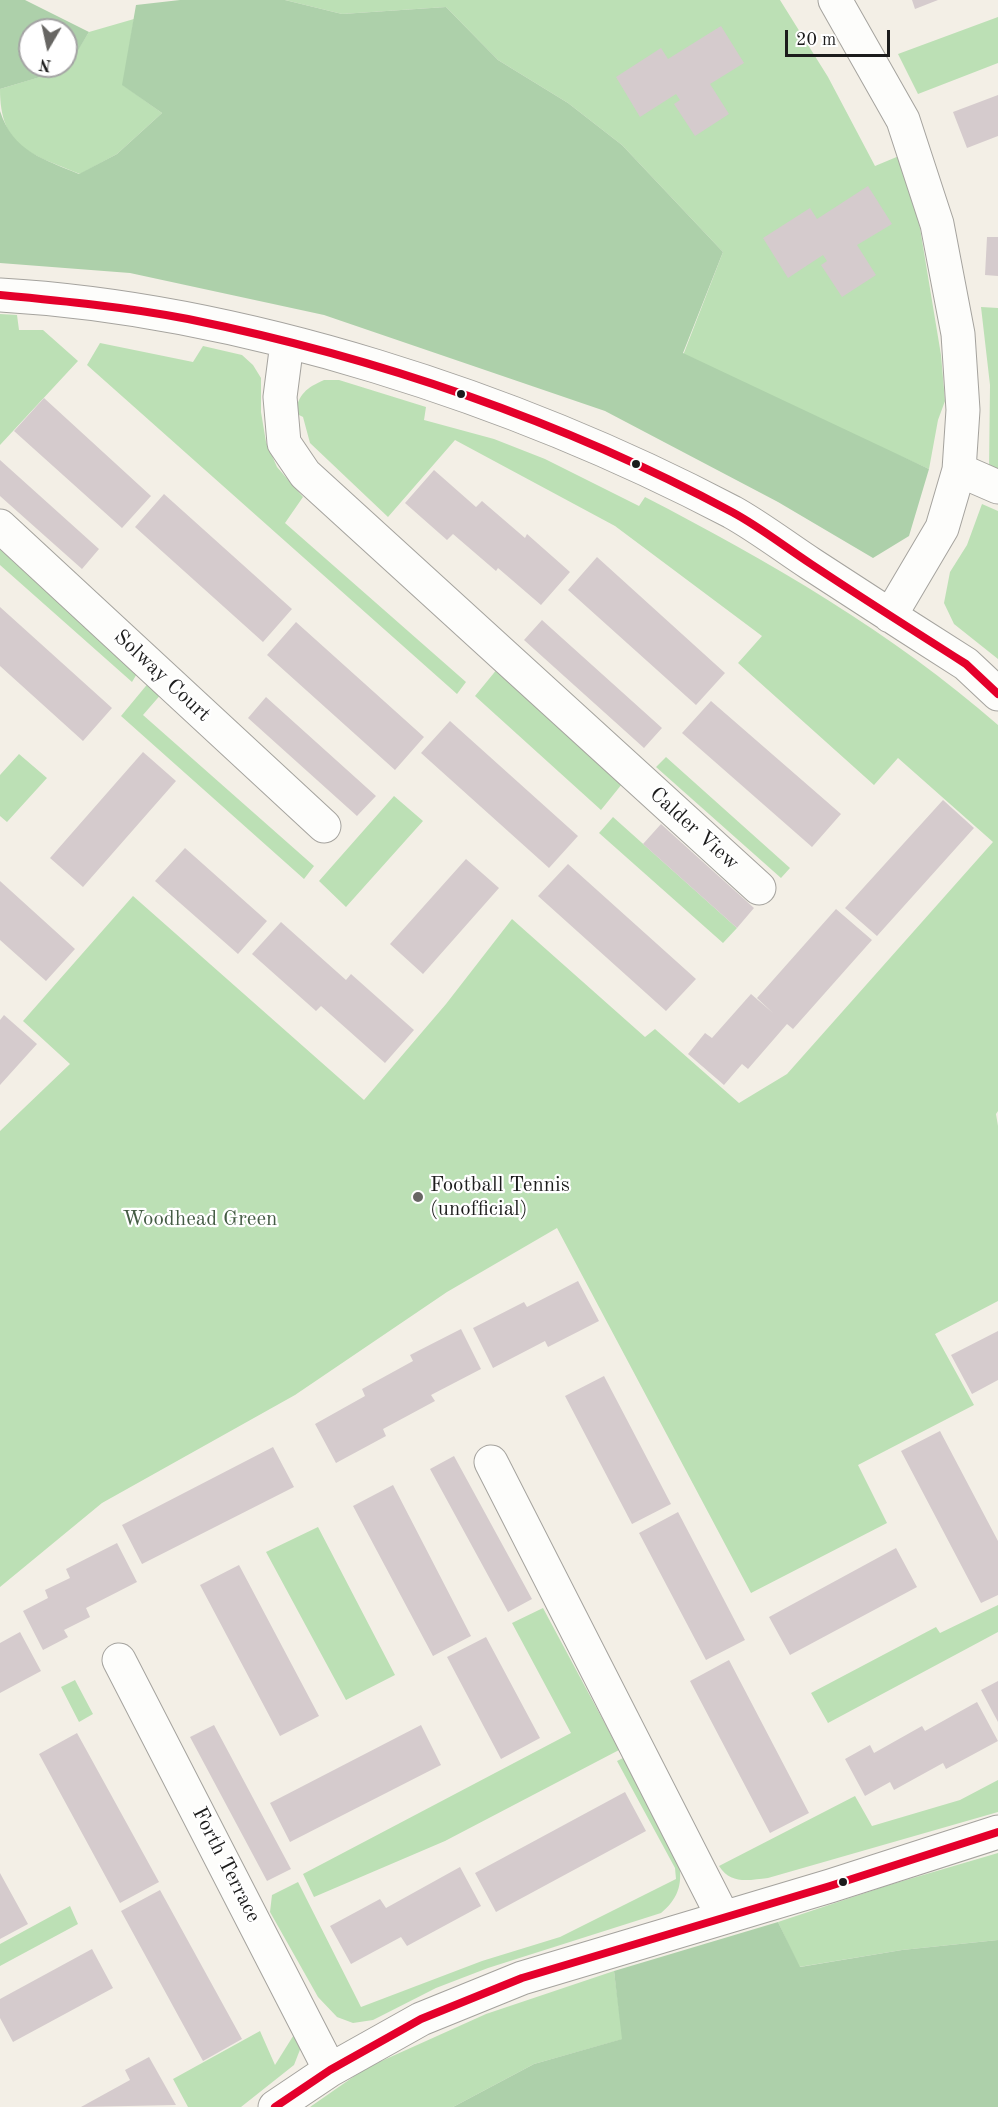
<!DOCTYPE html>
<style>
body{margin:0}
#map{position:relative;width:998px;height:2107px;overflow:hidden;background:#f3efe6;font-family:"Old Standard TT",serif}
canvas{display:block}
.north{position:absolute;left:18px;top:18px;width:60px;height:60px;box-sizing:border-box;background:#fff;border:2px solid #a4a4a4;border-radius:50%;rotate:189deg;font-size:16px;font-weight:700;line-height:24px;text-align:center;color:#1c1c1c}
.north::after{content:'';display:block;margin:auto;width:21px;height:27px;background:#676663;clip-path:polygon(50% 0,100% 100%,50% 72%,0 100%)}
.scale{position:absolute;left:785px;top:30px;width:105px;height:27px;box-sizing:border-box;border:3px solid #1c1c1c;border-top:0;padding-left:8px;font-size:18px;line-height:21px;white-space:nowrap;color:#1c1c1c;-webkit-text-stroke:4px #fff;paint-order:stroke}
</style>
<div id="map">
<canvas width="998" height="2107"></canvas>
<div class="north">N</div>
<div class="scale">20 m</div>
</div>
<script>
const ctx = document.querySelector('canvas').getContext('2d');
ctx.lineJoin = 'round';
function fill(path, color) {
  ctx.fillStyle = color;
  ctx.fill(path, 'evenodd');
}
function trace(path, color, width, dash) {
  ctx.strokeStyle = color;
  ctx.lineWidth = width;
  ctx.lineCap = dash ? 'butt' : 'round';
  ctx.setLineDash(dash || []);
  ctx.stroke(path);
}
function label(font, color, halo, rows, align = 'center') {
  ctx.font = font + ' "Old Standard TT",serif';
  ctx.lineWidth = 4.5;
  ctx.setLineDash([]);
  ctx.textBaseline = 'middle';
  ctx.strokeStyle = halo;
  ctx.fillStyle = color;
  for (const [text, x, y, turn = 0] of rows) {
    ctx.save();
    ctx.translate(x, y);
    ctx.rotate((+turn || 0) * Math.PI / 180);
    ctx.textAlign = isNaN(turn) ? turn : align;
    if (halo) ctx.strokeText(text, 0, 0);
    ctx.fillText(text, 0, 0);
    ctx.restore();
  }
}
const green = new Path2D(`
 M285 0H780L828 77 875 166 899 156 918 216 941 355 945 401 938 420 929 469 682 358 723 252 622 145 568 103 498 60 446 7 342 14Z
 M998 17V63L918 94 898 54Z
 M134 19 123 85 162 113 117 154 80 174C32 154 0 149 0 89L66 69 89 32Z
 M981 307 998 308V476L989 472 990 385Z
 M0 314 17 315 19 330H43L78 361 0 445Z
 M100 343 193 362 203 346 242 355 253 365 261 378V412L266 442 277 467 303 497 285 523 466 682 457 694 87 365Z
 M324 380H339L426 407 424 420 494 439 545 459 639 506 645 497C769 561 893 633 998 725V1111L996 1114 998 1126V1301L935 1334 974 1405 858 1465 887 1523 751 1593 557 1228 447 1292 295 1395 102 1503 0 1587V1131L70 1064 23 1021 133 896 364 1100 446 1004 512 919 645 1037 655 1029 739 1103 787 1074 993 842 898 758 874 785 738 663 762 636 615 526 455 440 388 517 310 443 303 417 295 413C299 394 306 388 324 380Z
 M982 504 998 511V659L954 624 944 603 950 572 967 545Z
 M0 546 138 672 132 682 0 565Z
 M498 668 622 784 601 810 475 696Z
 M150 681 163 692 143 715 314 866 304 879 121 716Z
 M19 754 47 778 7 822 0 816V775Z
 M666 757 790 868 781 878 656 767Z
 M394 796 423 821 346 907 319 881Z
 M613 817 737 928 723 943 599 833Z
 M318 1527 395 1675 346 1700 266 1552Z
 M998 1605V1632L828 1723 811 1693 936 1627 940 1633Z
 M543 1608 619 1750 445 1841 314 1897 303 1874 571 1733 512 1623Z
 M75 1680 93 1714 79 1722 61 1687Z
 M623 1758 679 1864C683 1885 677 1900 661 1913L488 1968 436 1988 373 2020 353 2023 337 2017 318 1997 270 1912 272 1895 298 1882 361 2007 482 1961 560 1937 676 1879 675 1868 617 1761Z
 M998 1780V1812L768 1878C749 1880 731 1885 719 1866L855 1796 872 1826 960 1800Z
 M998 1853V1940L902 1950 799 1967 778 1922 889 1885Z
 M70 1906 78 1924 0 1966V1944Z
 M614 1971 623 2039 534 2064 453 2107H310L366 2068 486 2014Z
 M300 2025 303 2042 294 2065 241 2107H188L173 2079 260 2031 275 2065Z`);
const forest = new Path2D(`
 M0 0H25L89 32 67 69 0 89ZM30 30H66V66H30Z
 M180 0H285L342 14 446 7 498 60 568 103 622 145 723 252 683 353 929 469 909 536 873 558 778 502 605 411 324 315 130 273 0 263V111C13 152 44 159 79 174L117 154 162 113 122 85 136 5Z
 M778 1922 800 1967 902 1950 998 1940V2107H453L534 2064 622 2039 614 1971Z`);
const building = new Path2D(`
 M912 0H938L915 9Z
 M721 26 744 63 710 84 729 114 695 136 674 104 680 100 676 94 640 117 616 77 661 48 668 59Z
 M998 95V136L967 148 953 112Z
 M868 186 892 224 857 245 876 275 842 297 821 265 827 261 823 255 788 278 763 238 810 208 817 219Z
 M987 237H998V276L985 275Z
 M44 398 151 496 122 528 14 431Z
 M0 460 99 549 82 569 0 496Z
 M434 470 476 507 482 501 525 538 527 534 570 572 541 605 498 568 496 571 453 534 447 540 405 503Z
 M164 494 292 609 263 642 135 527Z
 M597 557 725 673 696 705 568 590Z
 M0 607 112 708 83 741 0 666Z
 M542 620 662 728 644 748 524 640Z
 M296 622 424 737 395 770 267 655Z
 M266 697 376 796 357 816 248 718Z
 M711 701 841 814 812 847 682 733Z
 M450 721 578 836 549 868 421 753Z
 M143 752 176 781 83 887 50 858Z
 M943 800 974 828 877 936 845 908Z
 M661 824 754 908 737 928 643 844Z
 M185 848 267 921 238 954 155 881Z
 M466 859 499 888 423 974 390 944Z
 M568 864 696 979 666 1011 538 896Z
 M0 881 75 949 46 981 0 940Z
 M836 909 872 940 793 1029 787 1024 748 1069 742 1064 724 1085 688 1054 705 1033 712 1038 751 994 773 1013 757 998Z
 M281 922 346 980 351 974 414 1030 385 1063 321 1006 316 1011 252 954Z
 M4 1015 37 1044 0 1085V1020Z
 M578 1281 599 1321 548 1347 545 1341 493 1368 473 1328 524 1302 527 1307Z
 M461 1329 481 1369 431 1395 435 1401 383 1429 386 1436 336 1463 315 1424 365 1396 362 1389 413 1361 410 1355Z
 M998 1331V1380L972 1394 951 1355Z
 M604 1376 671 1504 632 1524 565 1396Z
 M940 1431 998 1541V1595L981 1603 901 1451Z
 M273 1447 294 1487 142 1564 122 1525Z
 M454 1456 532 1599 508 1612 430 1469Z
 M393 1485 471 1636 433 1656 353 1506Z
 M678 1512 745 1640 706 1660 639 1533Z
 M117 1543 137 1582 86 1608 90 1617 64 1630 68 1637 43 1650 23 1611 48 1598 45 1590 70 1578 66 1569Z
 M896 1548 917 1587 790 1655 769 1617Z
 M239 1565 319 1716 280 1736 200 1585Z
 M20 1632 41 1671 0 1693V1643Z
 M486 1637 540 1738 501 1759 447 1657Z
 M729 1660 809 1813 770 1833 690 1681Z
 M998 1681V1722L981 1690Z
 M977 1702 998 1741 946 1769 943 1763 894 1790 890 1782 865 1796 845 1759 870 1745 874 1753 922 1726 925 1731Z
 M214 1725 291 1869 267 1881 190 1737Z
 M421 1725 441 1765 290 1842 270 1803Z
 M77 1733 159 1882 120 1903 39 1754Z
 M625 1792 646 1831 496 1912 475 1873Z
 M460 1867 481 1906 407 1946 401 1937 351 1964 330 1926 380 1899 386 1908Z
 M0 1873 28 1924 0 1939Z
 M160 1890 242 2039 203 2061 121 1911Z
 M92 1949 113 1988 13 2042 0 2018V1999Z
 M149 2057 176 2105 81 2107 130 2080 125 2070Z`);
const minor = new Path2D(`
 M835 0 903 120 937 224 958 334 963 410 959 470 942 528 890 616
 M0 295C243 309 517 399 732 512 759 527 785 547 811 564 863 598 914 631 966 664L998 694
 M287 343 280 397 284 443 305 474 759 888
 M959 470 998 487
 M0 526 324 826
 M491 1462 723 1917
 M119 1660 330 2070
 M275 2107 330 2070 421 2019 522 1978 830 1886 998 1832`);
const bus1 = new Path2D(`
 M0 295C63 301 126 307 188 319 376 357 563 421 732 512 760 527 785 547 811 564 862 598 914 631 966 664L998 694
 M275 2107 330 2070 421 2019 522 1978 830 1886 998 1832`);
const markers = [
 [461,394,5,"#1c1c1c"],
 [636,464,5,"#1c1c1c"],
 [418,1197,6,"#676663"],
 [843,1882,5,"#1c1c1c"]
];
const streetNames = [
 ["Solway Court",162,676,43],
 ["Calder View",694,829,42],
 ["Forth Terrace",226,1865,63]
];
const poiNames = [
 ["Football Tennis",430,1185],
 ["(unofficial)",430,1209]
];
const parkNames = [
 ["Woodhead Green",200,1219]
];
fill(green, '#bce0b5');
fill(forest, '#add0aa');
fill(building, '#d5cbcd');
trace(minor, '#a5a39e', 35);
trace(minor, '#fdfdfb', 33);
trace(bus1, '#e4002b', 8);
for (const [x, y, r, color] of markers) {
  const dot = new Path2D();
  dot.arc(x, y, r, 0, 2 * Math.PI);
  ctx.fillStyle = color;
  ctx.fill(dot);
  trace(dot, '#fff', 2);
}
label('21px', '#1c1c1c', '#fff', streetNames);
label('21px', '#1c1c1c', '#fff', poiNames, 'left');
label('21px', '#445c44', '#fff', parkNames);
</script>
